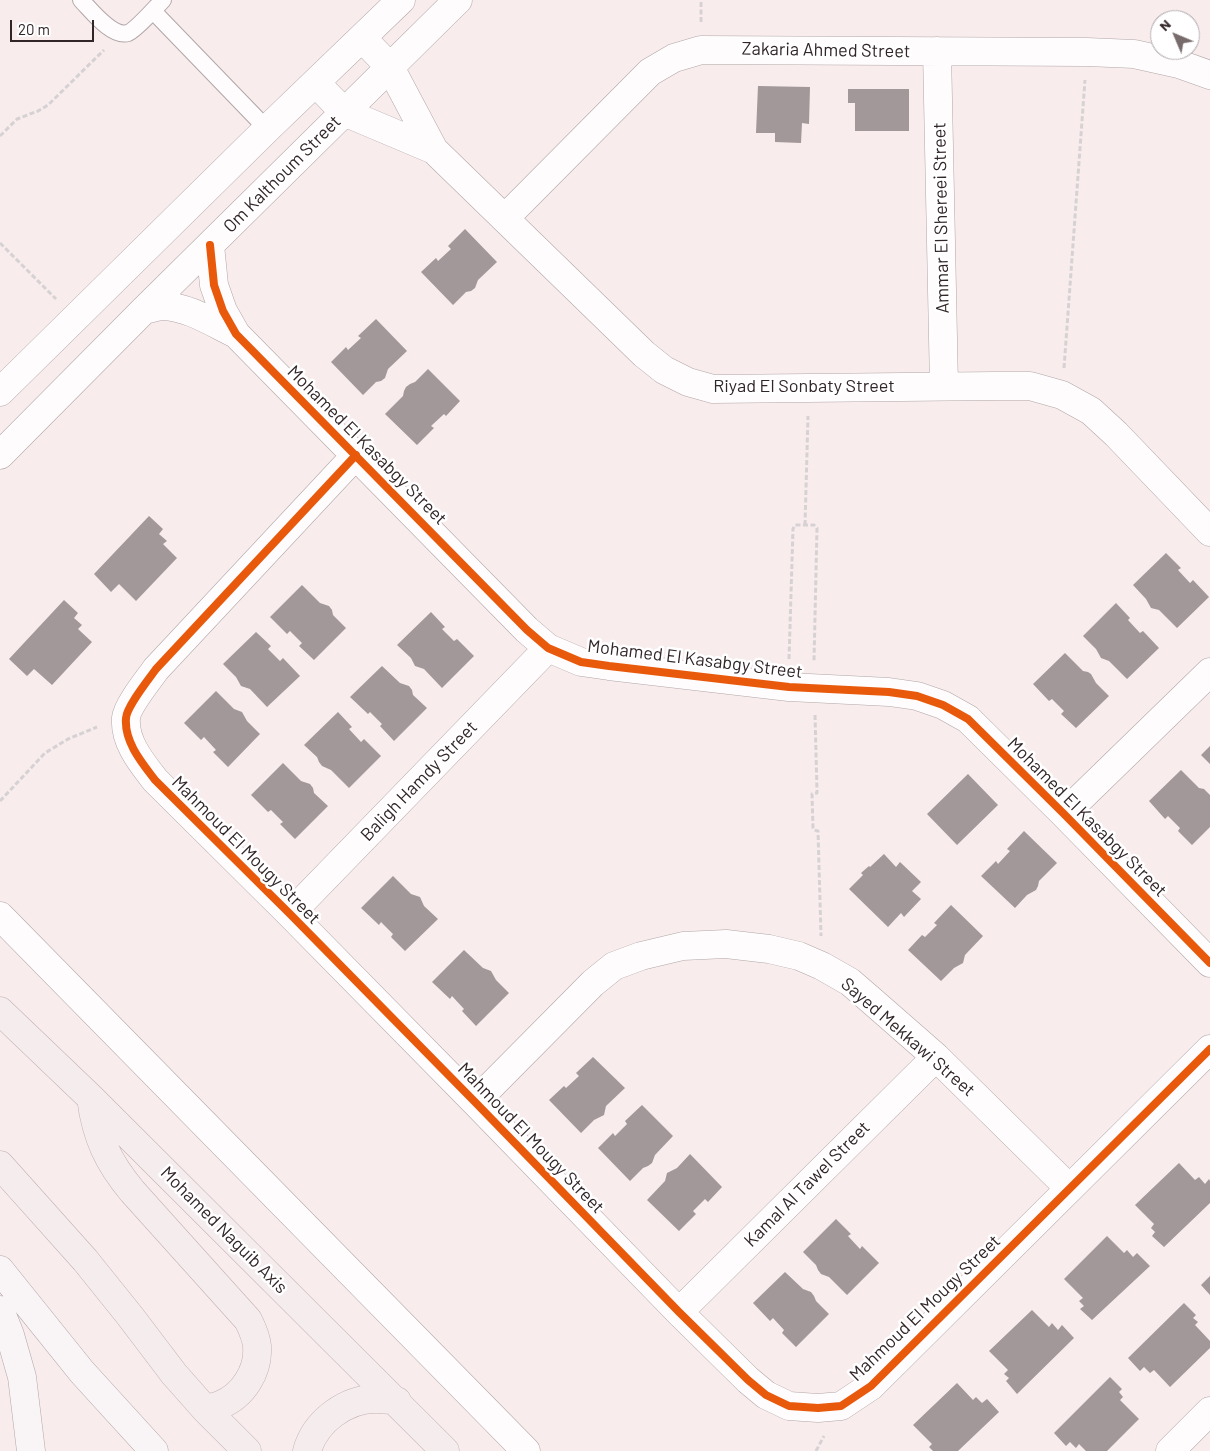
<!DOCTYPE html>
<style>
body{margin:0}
#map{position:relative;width:1210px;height:1451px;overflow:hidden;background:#f8eced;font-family:Barlow,sans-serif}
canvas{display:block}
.north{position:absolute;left:1150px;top:10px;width:50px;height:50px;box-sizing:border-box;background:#fff;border:1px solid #ada8a9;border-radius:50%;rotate:315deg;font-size:14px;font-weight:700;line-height:20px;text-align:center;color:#312527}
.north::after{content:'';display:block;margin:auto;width:18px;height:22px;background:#776b6c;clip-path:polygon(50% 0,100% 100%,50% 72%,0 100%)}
.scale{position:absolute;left:10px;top:20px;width:84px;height:22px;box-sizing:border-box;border:2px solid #312527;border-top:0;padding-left:6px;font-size:15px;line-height:18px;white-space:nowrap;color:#312527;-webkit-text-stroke:4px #fff;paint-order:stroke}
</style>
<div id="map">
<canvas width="1210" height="1451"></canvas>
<div class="north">N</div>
<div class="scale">20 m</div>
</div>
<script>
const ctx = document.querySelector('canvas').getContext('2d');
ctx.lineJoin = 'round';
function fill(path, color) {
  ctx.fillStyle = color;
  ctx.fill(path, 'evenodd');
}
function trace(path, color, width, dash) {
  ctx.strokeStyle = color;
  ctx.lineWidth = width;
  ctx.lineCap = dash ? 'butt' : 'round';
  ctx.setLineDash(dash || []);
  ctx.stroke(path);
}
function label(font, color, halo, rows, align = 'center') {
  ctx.font = font + ' Barlow,sans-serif';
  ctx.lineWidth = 5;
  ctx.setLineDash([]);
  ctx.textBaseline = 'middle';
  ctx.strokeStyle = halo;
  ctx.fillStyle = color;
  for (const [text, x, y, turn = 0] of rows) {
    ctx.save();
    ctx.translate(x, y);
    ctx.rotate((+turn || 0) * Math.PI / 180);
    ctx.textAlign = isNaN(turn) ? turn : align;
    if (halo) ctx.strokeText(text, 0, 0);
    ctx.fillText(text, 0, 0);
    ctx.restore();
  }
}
const building = new Path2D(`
 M758 86 810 87 809 124 802 123 801 143 775 142V133H756Z
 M848 89H909V131H855V103H848Z
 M465 229 497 262 478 280 475 288 471 291 466 292 453 305 421 272 436 258 438 261 451 249 448 246Z
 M376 319 407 351 388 369 385 378 381 381 376 382 363 395 331 362 346 347 348 350 361 338 358 336Z
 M428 369 460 401 446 416 444 414 431 426 434 428 417 445 385 414 403 396 404 391 406 387 410 384 415 382Z
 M149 516 163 529 159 534 167 541 163 544 177 558 136 601 119 584 111 592 94 574Z
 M1166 553 1181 568 1178 570 1190 583 1193 580 1209 597 1177 628 1159 610 1151 608 1146 599 1133 585Z
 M302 585 320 603 329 606 332 610 333 615 346 628 314 660 299 646 302 643 290 631 287 634 270 617Z
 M64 600 78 613 74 618 82 625 78 629 92 642 52 685 34 669 27 676 9 659Z
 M1116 603 1130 618 1128 620 1140 633 1143 631 1159 648 1127 679 1109 661 1101 658 1096 649 1083 636Z
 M431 612 445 627 442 629 454 641 457 639 474 656 442 688 424 669 415 666 411 658 397 645Z
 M256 632 271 646 268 649 280 661 283 658 300 676 267 707 250 689 241 686 236 677 223 664Z
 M1065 653 1083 671 1088 672 1091 674 1096 683 1109 696 1076 728 1061 714 1064 711 1052 699 1049 701 1033 684Z
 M382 666 400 683 409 686 412 690 413 695 427 708 394 741 380 726 382 724 370 712 368 714 350 697Z
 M216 691 234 709 242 712 247 721 260 734 228 767 213 752 216 750 204 737 201 740 184 723Z
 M338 712 352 727 349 729 361 742 364 739 381 756 349 788 331 770 322 766 319 762 317 757 304 745Z
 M1210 746V764L1201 755Z
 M283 763 301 781 310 784 313 788 314 793 328 806 295 839 280 824 283 822 271 810 268 812 251 795Z
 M1181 770 1199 788 1204 789 1210 795V827L1192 845 1178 831 1180 828 1168 816 1165 819 1149 801Z
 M968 774 998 805 957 845 927 814Z
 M1024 831 1057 863 1039 881 1038 886 1036 890 1027 895 1015 908 981 876 996 861 998 864 1010 851 1007 849Z
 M884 854 896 867 900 862 921 882 912 891 921 899 904 917 901 913 888 927 849 889 863 875 861 873 869 866 870 867Z
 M393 876 411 894 420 897 424 906 438 919 405 951 391 937 393 934 381 922 379 925 361 908Z
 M951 905 983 936 965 955 963 963 954 968 941 981 908 950 922 935 925 937 937 925 934 923Z
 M464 950 483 968 491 971 496 980 509 993 476 1026 462 1011 464 1009 452 996 450 999 432 982Z
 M593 1057 625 1088 606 1106 604 1115 594 1120 581 1133 549 1100 564 1086 566 1088 579 1076 576 1073Z
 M642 1105 673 1136 655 1155 652 1163 648 1166 643 1168 630 1181 598 1148 613 1133 615 1136 627 1124 625 1121Z
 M690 1154 722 1187 708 1202 705 1199 693 1211 696 1214 679 1231 647 1200 665 1181 667 1173 677 1168Z
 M1179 1163 1195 1180 1199 1177 1205 1184 1209 1179 1210 1181V1203L1164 1247 1152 1236 1155 1232 1151 1228 1154 1224 1135 1205Z
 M836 1219 851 1234 848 1236 860 1249 862 1246 879 1263 847 1295 829 1277 821 1274 818 1270 816 1265 803 1252Z
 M1107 1236 1124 1253 1127 1250 1133 1257 1137 1253 1150 1266 1092 1320 1080 1309 1084 1306 1079 1301 1083 1298 1064 1279Z
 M785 1272 803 1289 811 1292 814 1296 816 1301 829 1314 796 1347 782 1333 784 1330 773 1318 770 1321 753 1303Z
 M1210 1276V1295L1201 1285Z
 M1184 1303 1196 1315 1193 1318 1198 1322 1195 1325 1210 1341V1348L1170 1387 1154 1370 1150 1373 1144 1367 1140 1371 1128 1358Z
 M1032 1310 1049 1327 1052 1323 1058 1330 1062 1325 1074 1338 1017 1394 1006 1381 1009 1378 1004 1374 1008 1370 989 1351Z
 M1110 1377 1122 1389 1119 1392 1123 1397 1120 1400 1139 1419 1107 1451H1086L1079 1444 1076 1448 1070 1442 1066 1446 1054 1433Z
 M957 1383 973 1400 976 1397 982 1403 987 1399 999 1412 958 1451H933L929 1447 932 1444 913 1425Z`);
const path = new Path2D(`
 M701 22V0
 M0 136 17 119 38 111 48 105 104 50
 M0 243 56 299
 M1064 368 1085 80
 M805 525 808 416
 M789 659 793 529 795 525H814L817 528 814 661
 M815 715 817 791V793L812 794 813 828 814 830 818 831 821 936
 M0 801 45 753 68 739 97 727
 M816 1451 824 1436`);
const lane = new Path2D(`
 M81 0C91 10 112 38 128 33 136 30 156 7 163 0
 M153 11 267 129`);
const street = new Path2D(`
 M362 38 390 67 434 150 644 354 664 370 688 382 713 389 996 386H1030L1062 395 1091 411 1116 434 1210 532
 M937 51 944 386
 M316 83 344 112 434 150
 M505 218 650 72 674 58 701 50 1087 52 1134 54 1179 64 1210 75
 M210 245 214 285 223 311 236 334 527 630 548 648 581 662 609 666 789 687 889 692 917 696 943 705 968 719 1064 814 1210 963
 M144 310C150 309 157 306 163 306 189 307 213 323 236 334
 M0 392 267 129 401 0
 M0 455 144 310 458 0
 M356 455 156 669C149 679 127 706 126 718 124 742 142 763 155 780L290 914 475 1102 679 1312 748 1380 766 1395 789 1406 818 1408 841 1406 871 1386 1210 1049
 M1064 814 1210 672
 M290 914 548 648
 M0 916 526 1451
 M475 1102 593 983 614 966 641 956 683 946 726 944 769 949 799 956 822 966 850 982 872 1001 936 1057 1069 1188
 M679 1312 936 1057
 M1170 1451 1210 1411`);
const secondary = new Path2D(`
 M0 1270 82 1372 154 1451
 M0 1310 10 1335 22 1377 31 1451`);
const primary = new Path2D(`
 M0 1011 91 1098 445 1451
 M91 1098C96 1137 108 1162 132 1191L248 1320C252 1328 256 1336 257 1346 259 1371 243 1396 220 1405 215 1407 210 1408 205 1409
 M0 1165 85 1260 130 1316 174 1374 205 1409 247 1451
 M307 1451C315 1422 346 1398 377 1399 384 1399 390 1400 397 1401`);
const cycleway = new Path2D(`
 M210 245 214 285 223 311 236 334 527 630 548 648 581 662 609 666 789 687 889 692 917 696 943 705 968 719 1064 814 1210 963
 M356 455 156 669C149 679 127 706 126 718 124 742 142 763 155 780L290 914 475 1102 679 1312 748 1380 766 1395 789 1406 818 1408 841 1406 871 1386 1210 1049`);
const streetNames = [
 ["Zakaria Ahmed Street",826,50,1],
 ["Om Kalthoum Street",282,174,-45],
 ["Ammar El Shereei Street",941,218,-91],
 ["Riyad El Sonbaty Street",804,386],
 ["Mohamed El Kasabgy Street",367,445,45],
 ["Mohamed El Kasabgy Street",695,659,7],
 ["Baligh Hamdy Street",419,781,-46],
 ["Mohamed El Kasabgy Street",1087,817,45],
 ["Mahmoud El Mougy Street",246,850,45],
 ["Sayed Mekkawi Street",908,1037,41],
 ["Mahmoud El Mougy Street",531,1138,46],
 ["Kamal Al Tawel Street",807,1184,-45],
 ["Mohamed Naguib Axis",224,1230,45],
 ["Mahmoud El Mougy Street",925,1308,-44]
];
fill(building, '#a29799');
trace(lane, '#b1a6a8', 18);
trace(street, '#b1a6a8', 29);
trace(secondary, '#b1a6a8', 29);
trace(primary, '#c3b0b3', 29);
trace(path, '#d6d2d3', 3, [5, 2.5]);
trace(lane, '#fefcfc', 16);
trace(street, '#fefcfc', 28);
trace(secondary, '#f9f4f5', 28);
trace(primary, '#f5ecee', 28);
trace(cycleway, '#e8590c', 8);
label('18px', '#312527', '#fff', streetNames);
</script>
